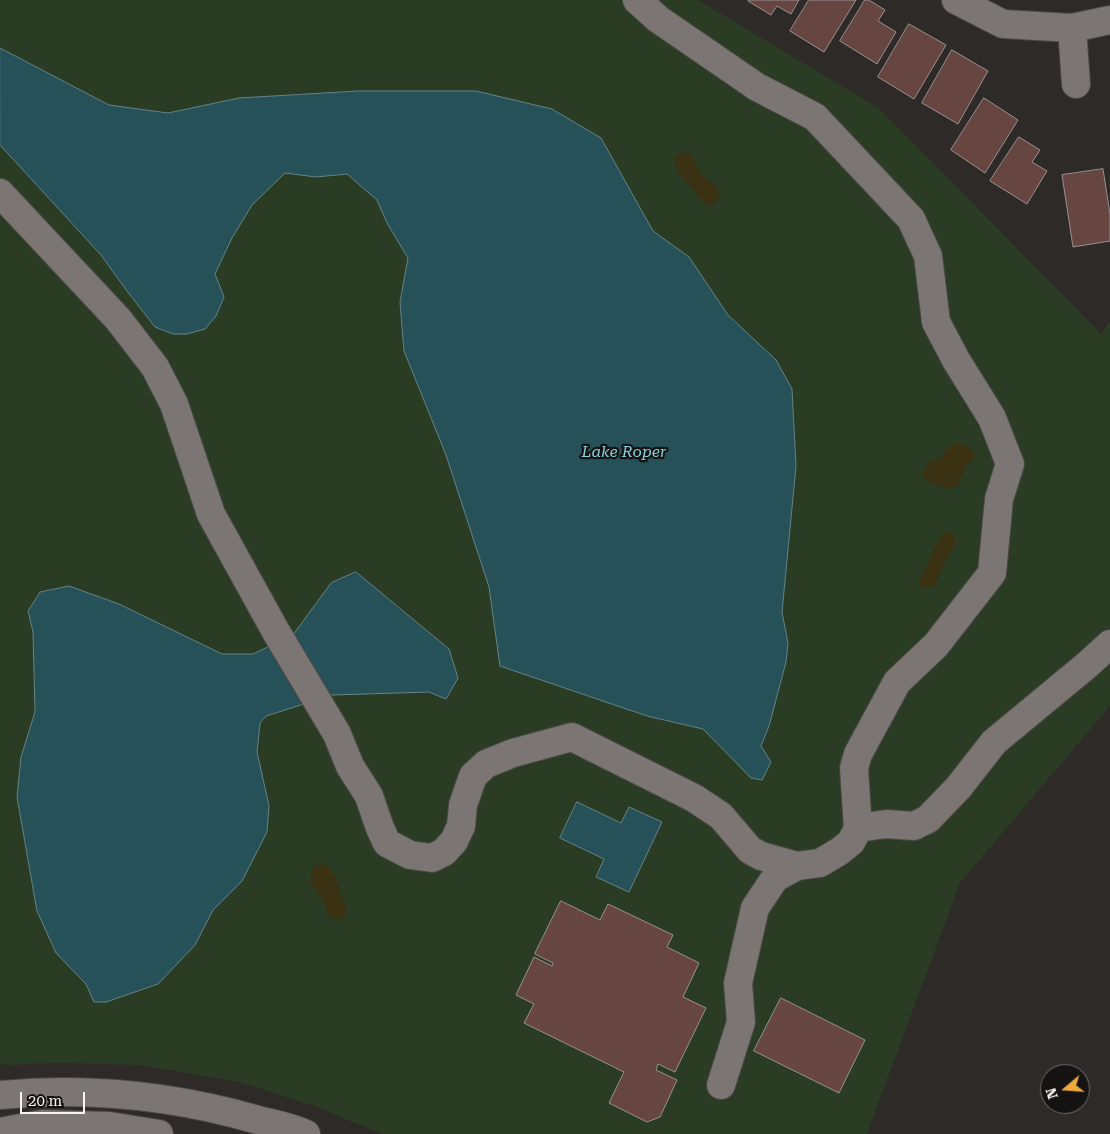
<!DOCTYPE html>
<style>
body{margin:0}
#map{position:relative;width:1110px;height:1134px;overflow:hidden;background:#2e2a28;font-family:"Roboto Serif",serif}
canvas{display:block}
.north{position:absolute;left:1040px;top:1064px;width:50px;height:50px;box-sizing:border-box;background:#151312;border:1px solid #6f6d6b;border-radius:50%;rotate:252deg;font-size:14px;font-weight:700;line-height:20px;text-align:center;color:#f6f3f1}
.north::after{content:'';display:block;margin:auto;width:18px;height:22px;background:#eea83c;clip-path:polygon(50% 0,100% 100%,50% 72%,0 100%)}
.scale{position:absolute;left:20px;top:1092px;width:65px;height:22px;box-sizing:border-box;border:2px solid #f6f3f1;border-top:0;padding-left:6px;font-size:15px;line-height:18px;white-space:nowrap;color:#f6f3f1;-webkit-text-stroke:4px #151312;paint-order:stroke}
</style>
<div id="map">
<canvas width="1110" height="1134"></canvas>
<div class="north">N</div>
<div class="scale">20 m</div>
</div>
<script>
const ctx = document.querySelector('canvas').getContext('2d');
ctx.lineJoin = 'round';
function fill(path, color) {
  ctx.fillStyle = color;
  ctx.fill(path, 'evenodd');
}
function trace(path, color, width, dash) {
  ctx.strokeStyle = color;
  ctx.lineWidth = width;
  ctx.lineCap = dash ? 'butt' : 'round';
  ctx.setLineDash(dash || []);
  ctx.stroke(path);
}
function label(font, color, halo, rows, align = 'center') {
  ctx.font = font + ' "Roboto Serif",serif';
  ctx.lineWidth = 4.5;
  ctx.setLineDash([]);
  ctx.textBaseline = 'middle';
  ctx.strokeStyle = halo;
  ctx.fillStyle = color;
  for (const [text, x, y, turn = 0] of rows) {
    ctx.save();
    ctx.translate(x, y);
    ctx.rotate((+turn || 0) * Math.PI / 180);
    ctx.textAlign = isNaN(turn) ? turn : align;
    if (halo) ctx.strokeText(text, 0, 0);
    ctx.fillText(text, 0, 0);
    ctx.restore();
  }
}
const green = new Path2D(`
 M0 0H698L880 109 1101 334 1110 321V706L960 883 867 1134H382L312 1105 239 1082 141 1065 60 1063 5 1065 0 1064Z`);
const sand = new Path2D(`
 M684 152 692 155 699 172 717 187 719 196 715 204 711 205 706 204 699 199 696 192 678 173 675 162 676 156Z
 M952 443 968 445 976 456 966 467 957 486 949 489 928 482 922 475C926 464 928 460 940 459Z
 M946 531C965 539 950 551 945 562 941 570 939 578 935 586L922 588 919 583C921 576 925 571 928 564 935 549 933 544 946 531Z
 M323 864C340 873 337 892 347 908L344 917 338 920 328 916 323 900 312 885 311 872 316 866Z`);
const water = new Path2D(`
 M0 48 109 105 168 113 239 98 358 91H476L552 109 601 138 653 231 689 257 728 315 776 360 792 389 796 466 782 612 788 643 786 662 769 726 761 746 771 762 762 780 751 778 703 729 647 716 500 666 489 587 446 455 404 351 400 302 408 258 387 223 377 200 347 174 316 177 285 173 252 205 232 238 215 274 224 297 216 316 205 329 187 334H173L155 327 127 291 101 255 0 145Z
 M356 572 449 649 458 678 446 699 429 692 332 695 266 716 260 723 257 752 269 806 267 832 242 881 213 910 195 945 158 984 106 1002H94L86 984 56 953 37 911 17 797 21 757 35 712 33 632 28 611 40 592 69 586 119 604 222 654H253L293 635 331 583Z
 M577 802 621 823 629 807 662 822 629 892 596 877 604 859 560 838Z`);
const building = new Path2D(`
 M749 0H799L791 14 777 6 771 15 748 1Z
 M809 0H856L824 52 790 31Z
 M865 0H869L885 10 878 21 896 32 877 64 840 41Z
 M909 24 946 45 914 99 878 77Z
 M952 50 988 71 958 124 922 103Z
 M984 98 1018 120 985 173 951 150Z
 M1019 137 1040 150 1032 162 1047 171 1027 204 990 181Z
 M1103 169 1110 214V241L1073 247 1062 175Z
 M561 901 600 920 608 904 673 935 667 947 699 963 683 997 706 1008 675 1072 658 1064 656 1070 677 1080 660 1117 647 1122 609 1103 624 1072 524 1023 534 1004 516 995 534 957 552 966 553 963 535 954Z
 M781 998 865 1040 839 1093 754 1051Z`);
const minor = new Path2D(`
 M637 0 658 19 757 87 815 117 911 219 928 256 936 322 956 360 992 418 1010 464 999 499 992 573 936 645 897 682 858 754 854 768 858 829
 M956 0 1003 24 1072 28 1110 20
 M1072 28 1076 84
 M0 193 118 319 155 367 174 404 211 514 275 630 337 734 350 766 369 796 380 828 387 843 410 855 432 858 444 852 454 841 461 826 463 805 473 776 486 764 513 753 572 737 694 798 721 816 750 850 761 856 797 866 820 863 840 851 851 842 858 829 865 827 886 824 914 826 928 819 958 788 994 742 1087 665 1110 644
 M721 1085 741 1022 738 983 755 908 775 878 797 866
 M0 1095C86 1087 175 1096 258 1120 274 1124 291 1127 306 1134
 M0 1132 42 1124 109 1126 159 1134`);
const waterNames = [
 ["Lake Roper",624,452]
];
fill(green, '#2a3c24');
fill(sand, '#3a3212');
fill(water, '#275158');
trace(water, '#658286', 1);
fill(building, '#674540');
trace(building, '#989291', 1);
trace(minor, '#4c4947', 30);
trace(minor, '#7b7573', 28);
label('italic 16px', '#85d2e0', '#151312', waterNames);
</script>
